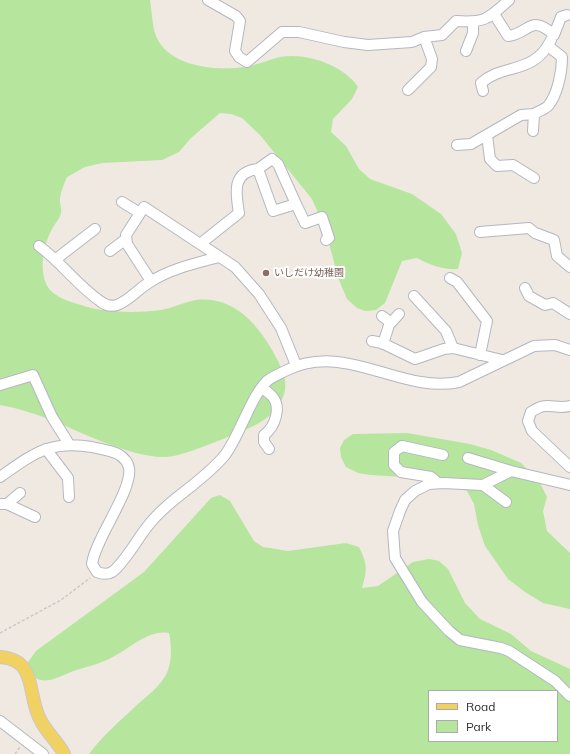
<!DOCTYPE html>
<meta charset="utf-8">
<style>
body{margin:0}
#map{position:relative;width:570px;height:754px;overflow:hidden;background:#efe9e1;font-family:Mulish,sans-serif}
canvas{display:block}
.legend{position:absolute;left:428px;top:690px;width:130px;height:52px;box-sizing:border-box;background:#fff;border:1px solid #ababab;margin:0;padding:5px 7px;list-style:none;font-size:12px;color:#2e2e2e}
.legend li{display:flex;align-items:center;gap:8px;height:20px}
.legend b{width:20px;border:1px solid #ababab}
</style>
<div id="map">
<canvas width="570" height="754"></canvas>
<ul class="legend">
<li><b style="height:5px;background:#f2d163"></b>Road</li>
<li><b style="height:11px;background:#b6e59e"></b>Park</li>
</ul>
</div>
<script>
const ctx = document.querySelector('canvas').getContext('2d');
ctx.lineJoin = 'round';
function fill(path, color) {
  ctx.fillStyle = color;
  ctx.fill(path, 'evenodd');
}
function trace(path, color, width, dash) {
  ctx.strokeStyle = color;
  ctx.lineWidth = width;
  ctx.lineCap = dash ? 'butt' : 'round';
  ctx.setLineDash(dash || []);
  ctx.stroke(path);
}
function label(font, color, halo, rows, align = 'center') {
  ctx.font = font + ' Mulish,"Noto Sans JP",sans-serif';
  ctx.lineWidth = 4;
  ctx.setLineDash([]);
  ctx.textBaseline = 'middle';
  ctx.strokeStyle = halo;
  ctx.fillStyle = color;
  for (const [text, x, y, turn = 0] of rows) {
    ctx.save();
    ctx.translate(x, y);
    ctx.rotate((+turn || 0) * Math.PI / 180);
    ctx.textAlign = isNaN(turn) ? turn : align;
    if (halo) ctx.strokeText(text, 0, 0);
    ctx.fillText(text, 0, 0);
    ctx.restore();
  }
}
const green = new Path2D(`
 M0 0H150C152 11 152 26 156 36 169 67 215 71 245 67 257 65 268 60 280 57 305 52 344 65 358 87L352 99 333 119 331 132 346 146 359 169 370 179 412 194 441 214 456 234 462 253 458 269C443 270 430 265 417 258L402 261 385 303 376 310 365 311 357 308 347 299 339 280 325 229 312 199 260 135 242 118 231 114 220 113 191 138 179 152 162 160 102 163 85 167 67 177C64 184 61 191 60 198 59 203 62 208 61 213 60 218 55 224 52 229 43 245 37 276 51 291 59 299 74 303 84 306 105 313 139 313 161 310 173 308 184 302 196 300 236 295 262 329 278 361 288 381 289 393 274 411 262 425 239 432 223 439 207 445 191 452 174 456 141 463 81 432 49 419 33 413 17 408 0 405Z
 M407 433 470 444 491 450 521 463 539 481 547 497 543 511 547 531 570 553V609L543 603 525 592 508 579 485 546 478 525 474 504 467 491 447 484 421 478 370 475 358 473 346 467 341 457 340 448 344 440 353 434Z
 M220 495 230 501 254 541 263 547 288 551 346 543 359 547C368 565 367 571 362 588L378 586 413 562 429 559 439 561 448 569 465 603 480 619 511 634 531 651 570 669V754H89C103 735 121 720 138 704 147 696 160 686 166 675 172 663 172 647 169 633 148 629 128 650 109 659 97 665 84 667 71 672 52 680 37 689 26 665L36 651 144 572 211 498ZM429 691H557V741H429Z`);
const path = new Path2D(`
 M0 633 61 600 90 578
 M15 754 20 747`);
const minor = new Path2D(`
 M208 0 236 16 240 21 235 51 239 57 247 62 282 32H299L344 42 368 45 412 42 424 37 442 35 456 21C485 23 488 19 509 0
 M494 14 508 36C529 34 530 13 554 35L561 17 567 15
 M466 51 473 33V23
 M408 90 431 67 432 59 424 37
 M483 91 481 83C503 63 534 75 551 40
 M533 131 534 114C539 111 545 109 548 106 558 94 562 71 562 57L548 46
 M487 135 490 159 497 166 513 165 534 178
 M457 145 471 144 521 115 534 114
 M122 202 140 213
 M296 204 305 223 322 217 329 238 326 240
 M480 232 529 228 535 233 554 240 557 256 570 267
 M200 244 239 213C236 194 231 172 258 169L273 211 296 204 278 164 272 159 258 169
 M39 246C61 262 77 285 100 301 105 305 111 307 117 305 129 301 139 288 150 282 170 269 196 263 219 257
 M110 251 126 239
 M56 259 95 229
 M450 278 457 282 487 321 480 355
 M151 281 127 244 126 235 144 207 235 267 259 294 281 328 296 365
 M525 288 529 296 545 305 553 303 570 314
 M414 296 446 331 453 348
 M382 316 390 322 383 344
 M389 325 399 314
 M372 341 382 343 415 359 444 349 453 348 502 360
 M0 385 33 375 52 417 69 444
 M262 388C265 390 269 393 272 396 282 407 275 427 264 435V442L269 449
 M570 406C553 410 549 400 531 412L528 421 532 431 570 467
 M46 449 68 478 69 497
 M468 458 511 471
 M0 477C33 454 49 440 92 447 100 449 110 450 118 454 123 457 128 462 129 468 133 490 95 539 92 564L97 572C102 574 107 575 112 572 123 565 138 538 147 527 168 499 202 483 225 455 240 435 250 398 267 381 272 377 279 374 285 371 346 340 399 394 459 382L534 346 555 345 570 350
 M438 483 431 477 401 472 394 465V452L402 446 443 455
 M483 485 506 502
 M570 485 511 471 483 485 443 483 429 484 415 491 405 500 400 511 393 531 395 558 422 602 449 631 460 640 501 648 509 651 555 681 570 696
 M0 504H7L35 517
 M7 504 20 493
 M0 721 43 754`);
const major = new Path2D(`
 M0 657C39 660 26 696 41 721 47 733 58 742 64 754`);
const markers = [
 [266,273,4,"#8d6e63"]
];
const educationNames = [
 ["いしだけ幼稚園",274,273]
];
fill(green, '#b6e59e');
trace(minor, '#b4b7c1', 12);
trace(major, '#c9c9c9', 14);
trace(path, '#c9c9c9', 1.5, [3, 2]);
trace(minor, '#fff', 10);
trace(major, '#f2d163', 12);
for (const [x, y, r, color] of markers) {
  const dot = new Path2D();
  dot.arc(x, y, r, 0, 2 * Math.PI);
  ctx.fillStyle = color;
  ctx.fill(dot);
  trace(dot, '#fff', 1.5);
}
label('10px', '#785e54', '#fff', educationNames, 'left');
</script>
